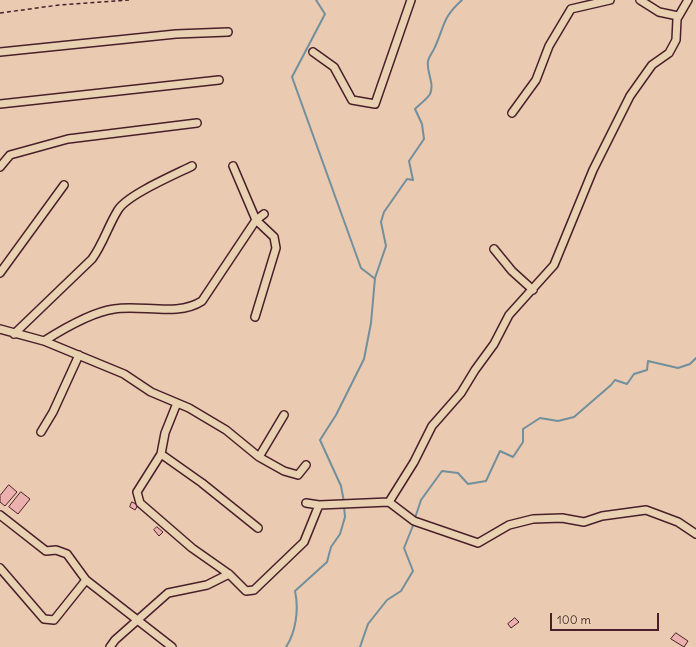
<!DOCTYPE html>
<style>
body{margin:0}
#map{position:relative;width:696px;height:647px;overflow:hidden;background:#eacbb1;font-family:Delius,sans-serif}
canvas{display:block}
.scale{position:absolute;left:550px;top:613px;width:109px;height:18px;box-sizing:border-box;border:2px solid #4a1f2b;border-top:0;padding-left:5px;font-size:12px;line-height:14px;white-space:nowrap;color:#4a1f2b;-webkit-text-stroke:3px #e9d2b2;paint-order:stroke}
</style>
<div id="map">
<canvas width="696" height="647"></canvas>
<div class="scale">100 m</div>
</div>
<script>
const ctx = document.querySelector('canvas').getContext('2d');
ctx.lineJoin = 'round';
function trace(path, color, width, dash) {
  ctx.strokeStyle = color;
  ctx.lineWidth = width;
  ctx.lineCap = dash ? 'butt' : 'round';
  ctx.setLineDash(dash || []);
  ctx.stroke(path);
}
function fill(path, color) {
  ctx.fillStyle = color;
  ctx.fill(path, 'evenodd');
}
const stream = new Path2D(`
 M316 0 325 14 292 77 361 268 374 278
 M344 502 341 486 320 440 336 415 364 359 371 323 375 278 386 246 381 222 384 212 407 179 413 180 409 161 424 139 422 124 415 109C419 105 427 99 430 94 435 83 426 72 428 61 429 56 433 52 435 47 445 25 442 18 462 0
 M415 518 421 500 442 471 458 473 468 484 486 481 500 451 513 457 523 442V429L540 418 558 421 574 417 611 385 615 380 627 384 634 374 647 370 648 361 678 368 690 364 696 358
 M286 647C296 632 299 609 295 591L327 562 331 547 340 534 345 517 344 506
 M360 647 368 624 387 600 401 591 413 571 404 548 414 523`);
const building = new Path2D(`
 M9 485 17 492 5 506 0 502V496Z
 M21 492 30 499 18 514 9 507Z
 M132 502 138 505 135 510 130 507Z
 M157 527 163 532 159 536 154 530Z
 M515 618 519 622 511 628 508 624Z
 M676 633 688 641 684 647 671 639Z`);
const path = new Path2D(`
 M0 13 59 5 129 0`);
const minor = new Path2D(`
 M640 0 659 12 678 16
 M0 52 176 34 228 32
 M313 52 334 67 352 100 375 104 411 0
 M0 104 219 80
 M512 113 536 80 549 46 571 9 610 0
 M233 166 256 220 274 237 276 248 255 317
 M0 167 10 155 68 139 197 123
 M494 249 512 271 533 290
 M0 273 64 185
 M0 329 44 341C63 329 92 312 114 309 140 304 178 317 202 301L256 220 264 214
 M14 334 92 259C103 244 108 226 118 210 127 195 174 175 192 166
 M44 341 124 374 151 392 189 408 226 430 259 457 284 415
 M177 403 165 433 161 454 137 492 140 503 192 548 229 574 246 591 254 590 304 542 319 505
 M41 432 53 412 79 355
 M161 454 202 483 258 528
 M259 457 284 471 298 475 306 465
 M389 502 414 521 478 543 509 525 533 519 562 518 584 522 602 516 646 510 678 522 696 534
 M306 503 319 505 389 502 414 462 432 426 461 393 475 370 494 344 509 315 554 265 593 170 630 96 652 65 669 53 676 40 677 19 688 0
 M0 515 46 551 56 550 67 554 86 580 172 647
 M0 568 44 619 54 620 86 580
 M110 647 115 640 168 593 207 585 229 574`);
trace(stream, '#718f9d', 2);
fill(building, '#ecb1af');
trace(building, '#4a1f2b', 1);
trace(minor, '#4a1f2b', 10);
trace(path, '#4a1f2b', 1.5, [4, 3]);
trace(minor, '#e9d2b2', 7);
</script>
